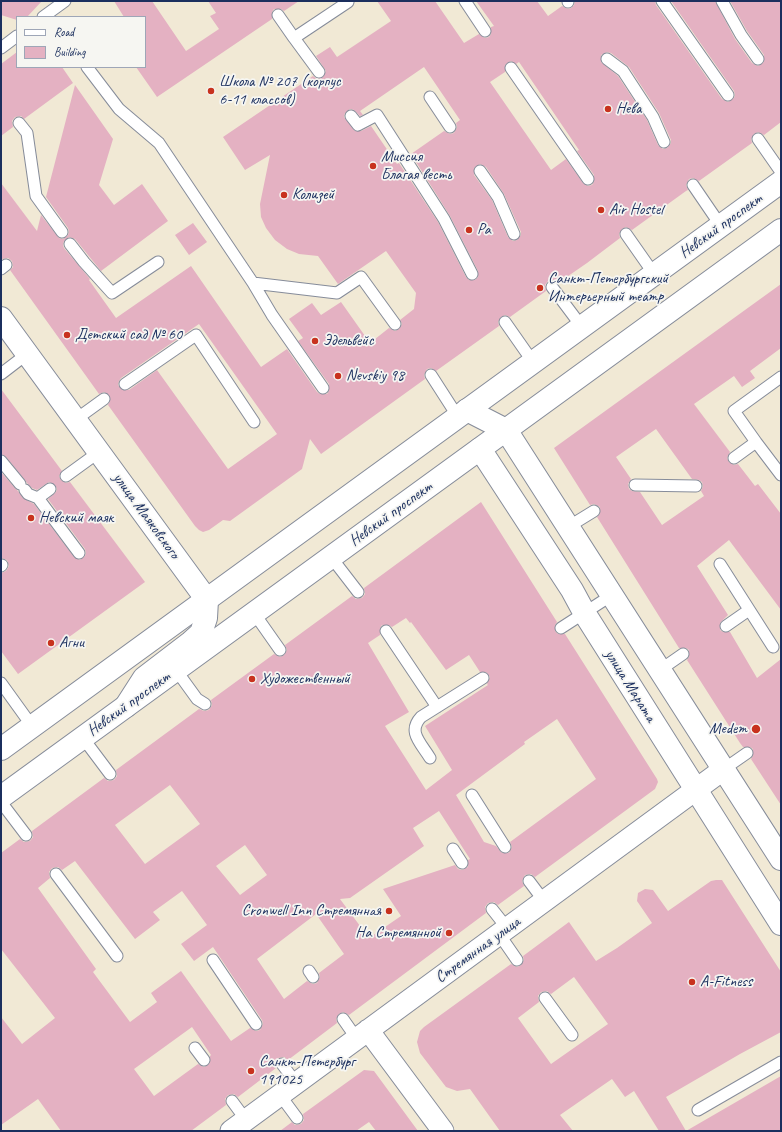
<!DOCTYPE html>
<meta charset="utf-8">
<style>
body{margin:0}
#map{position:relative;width:782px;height:1132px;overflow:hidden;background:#f1e9d5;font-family:Caveat,sans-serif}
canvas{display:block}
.frame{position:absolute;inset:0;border:2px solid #1b2f5e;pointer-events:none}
.legend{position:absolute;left:16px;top:16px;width:130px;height:52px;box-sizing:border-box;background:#f6f6f2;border:1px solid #9ea6b7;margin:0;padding:5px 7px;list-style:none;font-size:12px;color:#1b2f5e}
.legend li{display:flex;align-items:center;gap:8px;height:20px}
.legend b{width:20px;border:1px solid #9ea6b7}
</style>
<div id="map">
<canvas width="782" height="1132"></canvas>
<div class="frame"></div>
<ul class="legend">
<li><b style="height:5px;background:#fff"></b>Road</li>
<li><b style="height:11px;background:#e4b1c2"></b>Building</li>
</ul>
</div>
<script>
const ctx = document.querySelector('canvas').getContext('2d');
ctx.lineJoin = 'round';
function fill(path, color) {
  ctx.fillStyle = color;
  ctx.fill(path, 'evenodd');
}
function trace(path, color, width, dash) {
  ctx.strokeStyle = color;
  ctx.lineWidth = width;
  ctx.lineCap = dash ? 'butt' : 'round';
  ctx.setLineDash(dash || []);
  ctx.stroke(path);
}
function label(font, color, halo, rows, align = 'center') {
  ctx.font = font + ' Caveat,sans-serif';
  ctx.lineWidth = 3.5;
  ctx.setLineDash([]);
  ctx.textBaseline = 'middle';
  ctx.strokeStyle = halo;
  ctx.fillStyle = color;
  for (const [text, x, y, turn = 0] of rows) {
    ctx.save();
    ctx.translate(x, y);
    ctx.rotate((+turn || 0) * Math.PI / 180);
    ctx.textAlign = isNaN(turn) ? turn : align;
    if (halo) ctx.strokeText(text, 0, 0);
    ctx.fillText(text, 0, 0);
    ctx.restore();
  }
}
const building = new Path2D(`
 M1 1H42L27 17H17V20L1 15Z
 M114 1H152L186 51 219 29 210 16 216 13 208 1H299L284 11 281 9H274L272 12V19L157 97 136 67H145V17H124Z
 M377 1H435L464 43 479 34 485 38 489 37 491 34V27L494 26 476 1H537L548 16 562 6 568 9 571 8 574 5 575 1H655L656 5 722 99 728 102 734 98 735 95 734 91 671 1H715L735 39 752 63 758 66 764 62V55L747 31 730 1H781V122L764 135 758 132 754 134 751 139 752 143 699 181 693 178 689 179 686 185 688 190 686 191 632 230 626 227 622 229 619 234 620 238 587 263 558 283 554 280 548 281 545 285 546 291 510 317 505 315 501 317 498 322 499 326 436 371 431 368 427 369 424 375 425 379 321 454 310 439 302 469 230 521 223 520 209 530 203 532 199 530 195 526 108 405 110 401 109 395 104 392 99 394 10 270 13 267 12 261 8 258 2 259 1 258V183L37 231 41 215 59 238 63 239 68 235 69 232 68 228 46 197 75 85 113 139 99 185 114 205 142 184 168 221 101 271 75 239 69 237 64 241 63 245 64 248 90 279 89 280 116 318 191 266 261 367 287 349 317 392 320 394H327L329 391V384L298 341 303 338 289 319 312 303 321 315 341 302 370 343 389 328 395 331 399 329 402 324 400 320 414 309 416 293 386 251 338 284 318 256 299 254 287 249 275 240 266 228 261 217 260 204 270 155 245 170 223 137 313 76 317 79 323 77 326 71 316 56 330 47 337 57 391 21ZM607 52 611 53 629 67 659 113 671 140V143L667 148 663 149 658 145 647 120 618 76 601 62V55ZM511 61 516 64 519 62 579 150 577 151 594 175V182L592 185 588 186 583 183 566 159 551 170 490 82 505 72V65ZM424 67 460 120 456 123 457 127 454 133 450 134 444 131 411 154 450 216 478 271V277L475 280H469L466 277 438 222 399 163 397 164 371 126 361 131H355L344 117 345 113 350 109 354 110 360 116 363 115 360 111ZM480 164 486 167 504 194 521 232V235L517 240 513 241 508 237 492 200 474 175V168ZM199 324 277 434 228 469 157 370 129 390H122L118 385 119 381 121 378Z
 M17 52V67H62L73 83 24 119 21 116 15 117 12 121 13 127 1 136V64Z
 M193 223 207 242 189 255 175 235Z
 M781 284V348L750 371 755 378 742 387 734 376 694 404 730 452 727 458 729 462 734 465 738 464 755 486 758 484 781 514V610L729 540 697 566 728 615 720 623V630L723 632H730L757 678 781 659V805L751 759 753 756V749L750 747H743L740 743 687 660 689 657V650L686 648H679L597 517 600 514V507L594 504 590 505 554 448ZM656 429 692 479 699 480 702 482 703 486 701 491 704 496 662 525 640 492 632 491 629 489 628 484 631 479 616 457Z
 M1 389 62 471 59 476 61 480 66 483 70 482 145 582 18 674 1 651V573L6 571 9 566 7 560 1 558V472L15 488 18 491 23 498 34 504 74 557 80 560 85 556 86 553 85 549 48 499 56 492 57 489 55 485 49 482 37 490 32 488 27 483 25 480 6 457 1 454Z
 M481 502 557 622 555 625V631L558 634H565L657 779 658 782 655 789 535 877 531 874 525 875 522 881 524 886 498 905 494 902 488 903 485 907 486 913 349 1015 343 1012 339 1014 336 1019 337 1023 288 1060 284 1057 278 1058 275 1062 276 1068 238 1097 234 1094 228 1095 225 1099 226 1105 191 1131H61L38 1099 1 1125V1017L22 1044 55 1018 1 949V853L20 839 24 842 30 841 33 837 32 831 104 778 108 781 114 780 117 776 116 770 199 709 204 711 209 710 212 705 211 700 274 654 280 657 284 655 287 650 285 645 352 596 356 599 362 598 365 594 364 588ZM406 618 410 623 411 622 446 670 469 655 480 672H486L490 677 487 684 488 685 425 726 452 770 426 790 385 726 409 712 368 643 380 635V628L382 625H389L392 627ZM557 719 596 779 510 842 512 847 509 853H502L496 846 484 842 456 795 525 744 524 742ZM170 785 200 824 145 864 115 825ZM439 811 470 859 468 860V867L462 870 458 869 455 865 383 889 401 916 369 938 340 899 350 898 424 846 413 828ZM245 845 267 875 240 895 216 866ZM75 861 135 939 160 920 153 912 182 891 207 925 181 944 194 961 213 947 262 1020 263 1024 260 1030 256 1031 250 1028 231 1041 181 971 151 993 157 1002 130 1022 93 972 96 969 38 888 50 878 49 872 52 868 58 867 62 870ZM316 914 344 954 319 973 320 977 317 983 313 984 307 981 284 999 257 959ZM192 1027 211 1055 210 1056V1063L204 1067 198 1064 154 1096 134 1069Z
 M716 880H722L781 972V1032L740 1054 666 1097 686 1131H659L634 1091 625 1097 612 1079 560 1115 573 1131H500L470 1089 457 1091 446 1087 420 1053 417 1042 420 1031 424 1027 511 964 517 967 521 965 524 960 523 956 569 922 596 961 617 948 652 923 637 901 638 893 645 889 653 890 668 911 711 881ZM574 977 608 1024 551 1064 518 1018 539 1002 538 996 541 992 547 991 551 994Z
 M364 1070 374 1071 418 1131H376L369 1122 356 1131H280L292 1122 295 1125 301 1124 304 1120 303 1114Z
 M781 1076V1131H686Z`);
const service = new Path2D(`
 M465 1 485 31
 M568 1V2
 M662 1 728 95
 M722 1 741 35 758 59
 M278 15 294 38
 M43 17 65 1
 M1 48 17 36
 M607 59 623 71 653 117 664 142
 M87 67 119 109 159 143 253 283 337 293 361 277 395 324
 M511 68 588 179
 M319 72 294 38 348 2
 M430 97 450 127
 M351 116 358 125 377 115 444 219 472 274
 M19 123 27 133 36 196 62 232
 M758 139 781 172
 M480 171 498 197 514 234
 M693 185 721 226
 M626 234 654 274
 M70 244 84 262 112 293 158 262
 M1 269 6 265
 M253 283 272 315 323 388
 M552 287 582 327
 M505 322 533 362
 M1 374 27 354
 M431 375 458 417
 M125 384 196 335 254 422
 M75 420 104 399
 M756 442 781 475
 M734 458 756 442 734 411 781 377
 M1 461 20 484
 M66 476 99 452
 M635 485 696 486
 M50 489 38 498 79 553
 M25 490 28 494 38 498
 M568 527 594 511
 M331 557 358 592
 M720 564 773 647
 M1 566 2 565
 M254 613 280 650
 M726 626 749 610
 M561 628 612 595
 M386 631 437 707
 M176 670 197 699 205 704
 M660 670 683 654
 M1 683 32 726
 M83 738 110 774
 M430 758C421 743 407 732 421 717L483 678
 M724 769 747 753
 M472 795 505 847
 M1 802 26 835
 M453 849 462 863
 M56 874 117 956
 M529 881 544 901
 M492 909 507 928
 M499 934 517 960
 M213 960 256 1024
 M309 971 313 977
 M545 998 572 1035
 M343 1019 357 1039
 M195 1048 204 1060
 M282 1064 296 1083
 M280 1095 297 1118
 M232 1101 246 1120
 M698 1110 781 1062`);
const minor = new Path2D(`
 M368 1030 443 1131
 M231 1131 724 769`);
const tertiary = new Path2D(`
 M467 410 506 430 781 859
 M480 449 572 590 585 614 781 924`);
const secondary = new Path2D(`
 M1 318 207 600 206 618 201 633 191 642 144 678 126 706`);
const primary = new Path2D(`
 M1 749 781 182
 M1 797 781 230`);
const markers = [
 [211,91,4,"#c8321e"],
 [608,109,4,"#c8321e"],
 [373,166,4,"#c8321e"],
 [284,195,4,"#c8321e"],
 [601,210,4,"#c8321e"],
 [469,230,4,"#c8321e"],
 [540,288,4,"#c8321e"],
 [67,335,4,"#c8321e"],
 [315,341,4,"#c8321e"],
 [338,376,4,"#c8321e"],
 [31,518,4,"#c8321e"],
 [51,643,4,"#c8321e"],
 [252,679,4,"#c8321e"],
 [756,729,5,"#c8321e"],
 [389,911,4,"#c8321e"],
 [449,933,4,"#c8321e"],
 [692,982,4,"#c8321e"],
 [251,1071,4,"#c8321e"]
];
const poiNames = [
 ["Школа № 207 (корпус",219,82],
 ["6-11 классов)",219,100],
 ["Нева",616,109],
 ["Миссия",381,157],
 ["Благая весть",381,175],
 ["Колизей",292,195],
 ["Air Hostel",609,210],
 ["Ра",477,230],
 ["Санкт-Петербургский",548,279],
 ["Интерьерный театр",548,297],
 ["Детский сад № 60",75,335],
 ["Эдельвейс",323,341],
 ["Nevskiy 98",346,376],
 ["Невский маяк",39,518],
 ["Агни",59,643],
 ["Художественный",260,679],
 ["Medem",747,729,"right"],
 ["Cronwell Inn Стремянная",381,911,"right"],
 ["На Стремянной",441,933,"right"],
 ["A-Fitness",700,982],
 ["Санкт-Петербург",259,1062],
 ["191025",259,1080]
];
const streetNames = [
 ["Невский проспект",721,226,-36],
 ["Невский проспект",391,514,-36],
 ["улица Маяковского",146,516,54],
 ["улица Марата",630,686,58],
 ["Невский проспект",129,704,-36],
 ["Стремянная улица",478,950,-36]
];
fill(building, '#e4b1c2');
trace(service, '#868c9a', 13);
trace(minor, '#868c9a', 23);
trace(tertiary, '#868c9a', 24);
trace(secondary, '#868c9a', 24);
trace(primary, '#868c9a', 24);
trace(service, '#fff', 11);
trace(minor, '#fff', 21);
trace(tertiary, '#fff', 22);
trace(secondary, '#fff', 22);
trace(primary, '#fff', 22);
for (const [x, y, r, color] of markers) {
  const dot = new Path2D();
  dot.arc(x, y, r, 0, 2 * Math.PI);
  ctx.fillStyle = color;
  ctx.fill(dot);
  trace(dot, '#f6f6f2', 1.5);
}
label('16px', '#1b2f5e', '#f6f6f2', poiNames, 'left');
label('16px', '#1b2f5e', '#f6f6f2', streetNames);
</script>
